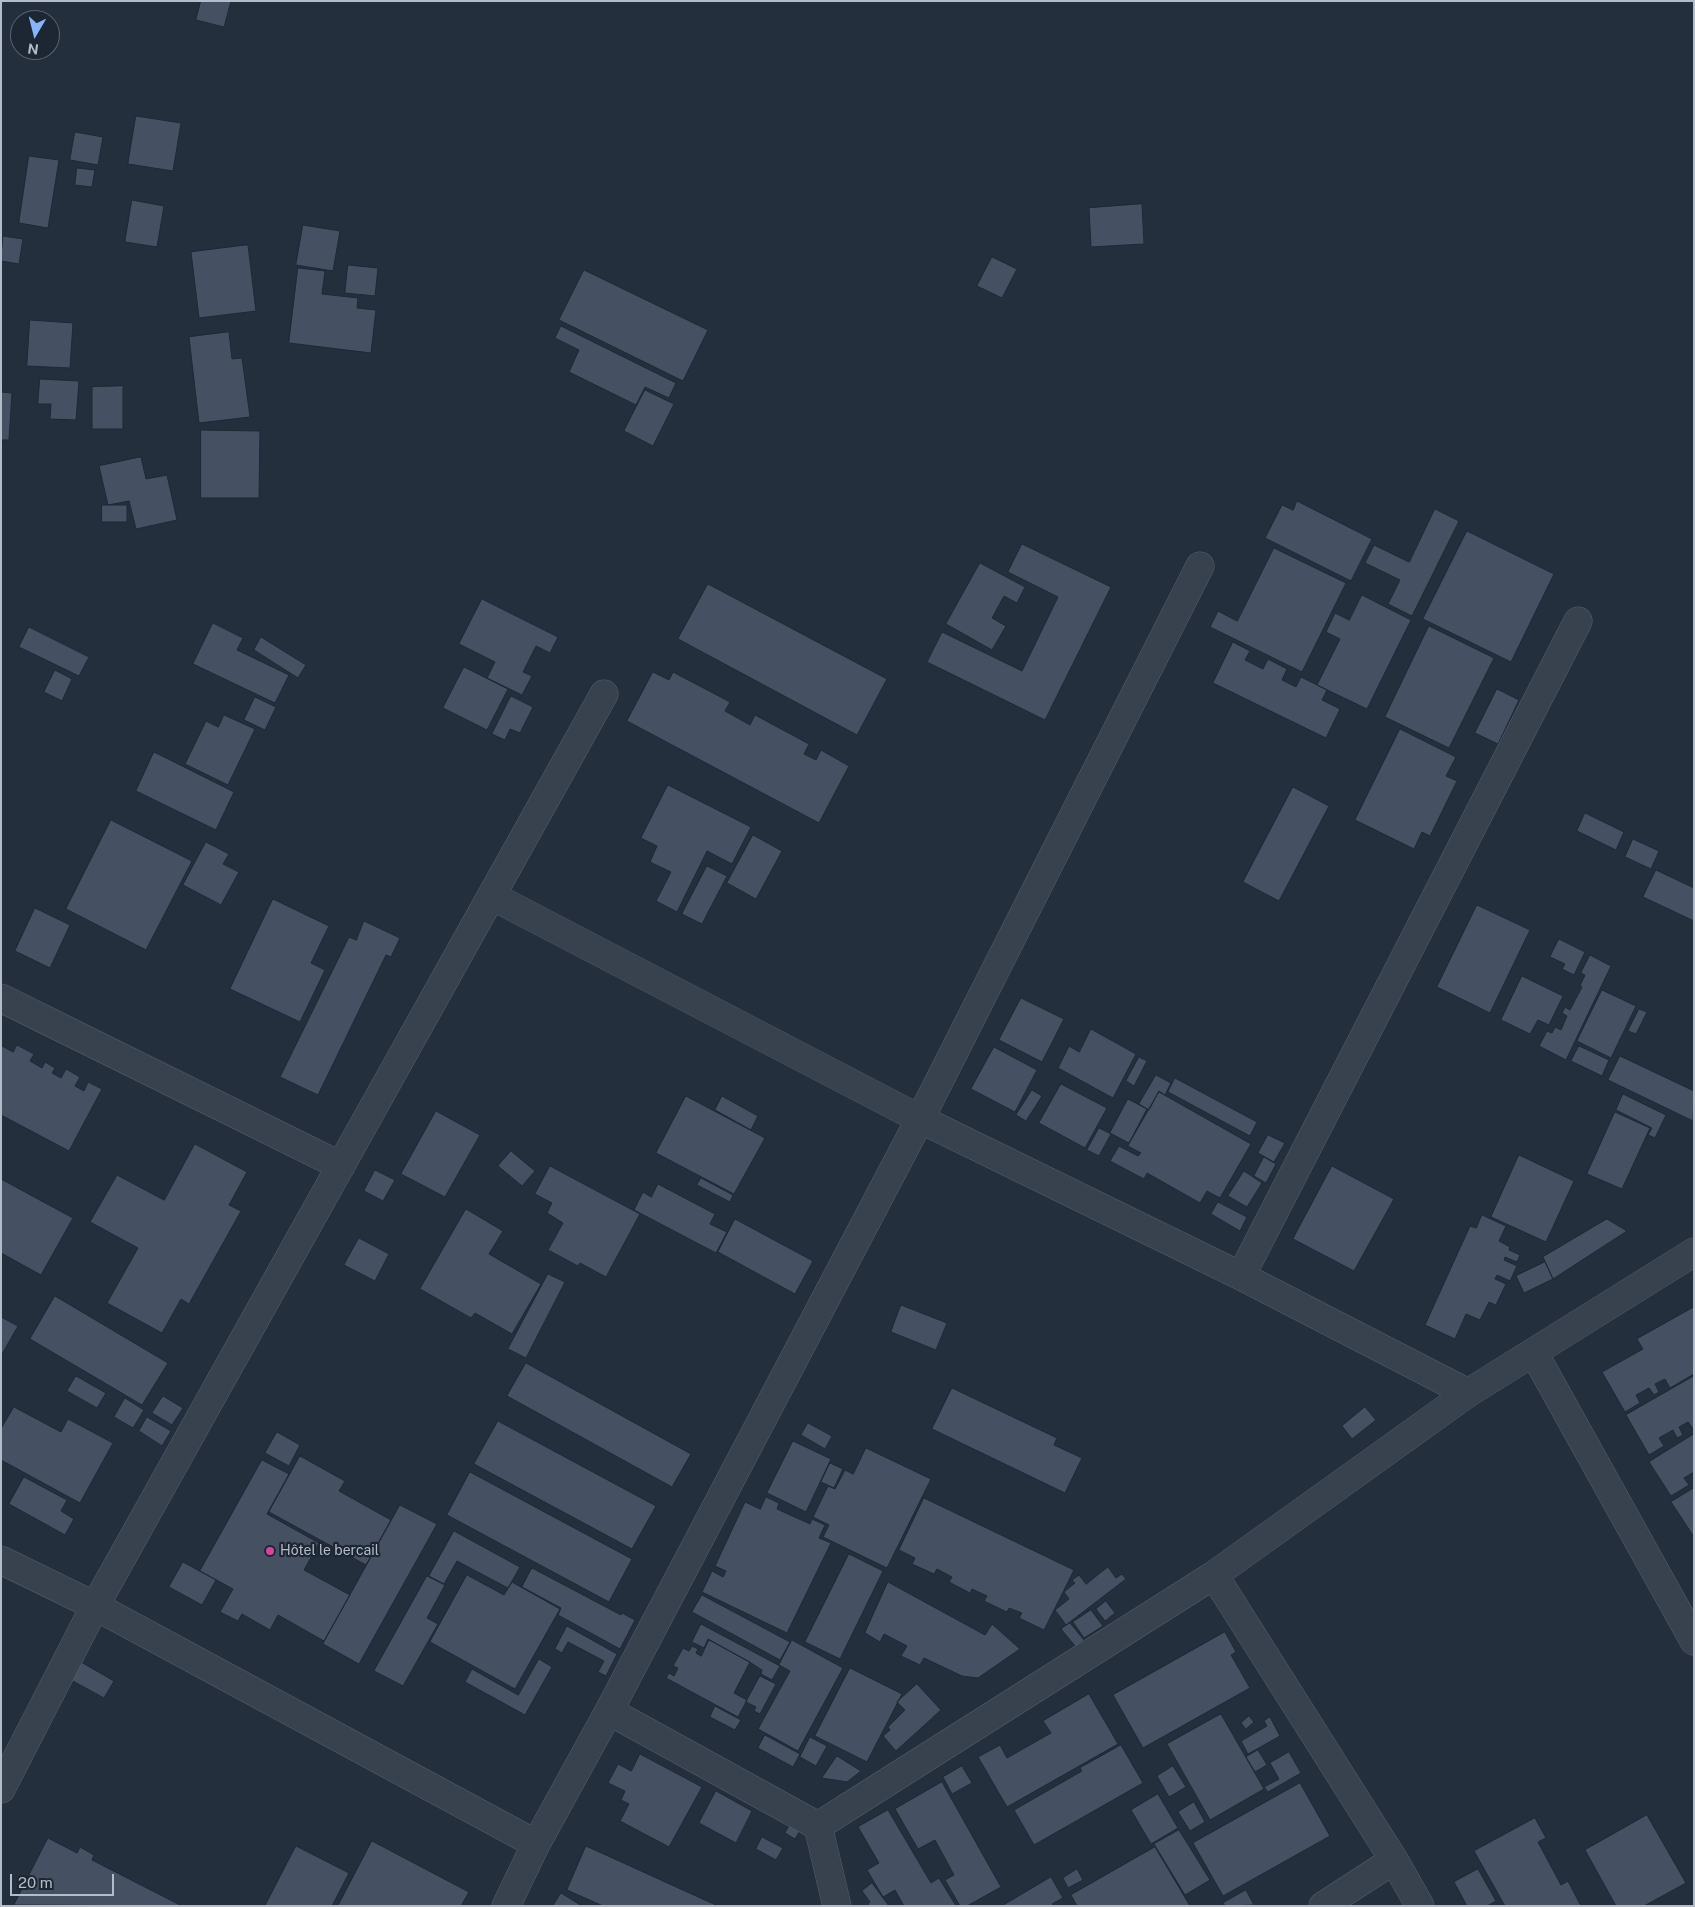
<!DOCTYPE html>
<meta charset="utf-8">
<style>
body{margin:0}
#map{position:relative;width:1695px;height:1907px;overflow:hidden;background:#242f3e;font-family:"Public Sans",sans-serif}
canvas{display:block}
.frame{position:absolute;inset:0;border:2px solid #b4bcc9;pointer-events:none}
.north{position:absolute;left:10px;top:10px;width:50px;height:50px;box-sizing:border-box;background:#1d2633;border:1px solid #59626f;border-radius:50%;rotate:188deg;font-size:14px;font-weight:700;line-height:20px;text-align:center;color:#b4bcc9}
.north::after{content:'';display:block;margin:auto;width:18px;height:22px;background:#8ab4f8;clip-path:polygon(50% 0,100% 100%,50% 72%,0 100%)}
.scale{position:absolute;left:10px;top:1874px;width:104px;height:22px;box-sizing:border-box;border:2px solid #b4bcc9;border-top:0;padding-left:6px;font-size:15px;line-height:18px;white-space:nowrap;color:#b4bcc9;-webkit-text-stroke:4px #1d2633;paint-order:stroke}
</style>
<div id="map">
<canvas width="1695" height="1907"></canvas>
<div class="frame"></div>
<div class="north">N</div>
<div class="scale">20 m</div>
</div>
<script>
const ctx = document.querySelector('canvas').getContext('2d');
ctx.lineJoin = 'round';
function fill(path, color) {
  ctx.fillStyle = color;
  ctx.fill(path, 'evenodd');
}
function trace(path, color, width, dash) {
  ctx.strokeStyle = color;
  ctx.lineWidth = width;
  ctx.lineCap = dash ? 'butt' : 'round';
  ctx.setLineDash(dash || []);
  ctx.stroke(path);
}
function label(font, color, halo, rows, align = 'center') {
  ctx.font = font + ' "Public Sans",sans-serif';
  ctx.lineWidth = 4.5;
  ctx.setLineDash([]);
  ctx.textBaseline = 'middle';
  ctx.strokeStyle = halo;
  ctx.fillStyle = color;
  for (const [text, x, y, turn = 0] of rows) {
    ctx.save();
    ctx.translate(x, y);
    ctx.rotate((+turn || 0) * Math.PI / 180);
    ctx.textAlign = isNaN(turn) ? turn : align;
    if (halo) ctx.strokeText(text, 0, 0);
    ctx.fillText(text, 0, 0);
    ctx.restore();
  }
}
const building = new Path2D(`
 M201 1H231L224 27 196 20Z
 M136 116 181 123 173 171 128 164Z
 M75 132 103 137 98 165 70 160Z
 M29 156 59 160 48 228 19 223Z
 M77 168 95 170 92 187 75 185Z
 M132 200 164 206 157 247 125 242Z
 M1142 204 1144 244 1091 247 1089 208Z
 M303 225 340 231 333 271 296 265Z
 M3 236 23 239 19 264 1 261Z
 M248 245 256 311 199 318 191 252Z
 M992 257 1017 269 1002 298 977 286Z
 M348 265 378 268 375 296 345 293Z
 M298 268 325 271 322 294 358 298 357 308 376 310 371 353 289 343Z
 M584 270 708 330 683 381 559 320Z
 M30 320 73 323 70 368 27 366Z
 M561 326 676 383 669 398 645 387 636 405 569 372 579 350 555 338Z
 M229 332 232 359 242 358 250 417 199 423 189 337Z
 M40 379 79 381 76 420 50 419 51 404H38Z
 M123 386V429H92V387Z
 M645 390 674 404 653 446 624 431Z
 M1 392 12 393 9 440H1Z
 M201 430 260 431 259 498H201Z
 M141 457 146 479 167 475 177 520 136 529 129 501 108 505 99 466Z
 M1297 501 1372 539 1351 581 1265 538 1282 505 1293 510Z
 M102 505H127V522H102Z
 M1435 509 1459 521 1412 616 1388 604 1400 580 1365 563 1374 545 1409 562Z
 M1467 531 1554 574 1511 662 1423 619Z
 M1022 544 1111 587 1045 720 927 662 942 632 1022 671 1058 597 1008 572Z
 M1274 548 1346 583 1302 672 1210 627 1218 611 1237 621Z
 M980 563 1025 587 1017 603 1004 596 992 618 1006 626 992 650 946 624Z
 M708 584 887 679 857 735 678 639Z
 M1362 595 1411 620 1367 709 1317 685 1340 639 1326 632 1335 613 1349 620Z
 M482 599 558 637 550 653 536 646 523 672 532 676 522 695 487 678 495 662 459 644Z
 M213 623 243 638 237 650 289 675 275 703 193 664Z
 M1429 626 1494 658 1449 748 1385 717Z
 M29 627 89 657 79 676 19 647Z
 M261 637 306 665 298 678 254 650Z
 M1233 642 1250 651 1245 660 1263 669 1268 659 1287 669 1282 680 1296 687 1301 677 1327 690 1322 700 1340 709 1326 738 1213 683Z
 M464 667 508 689 487 730 443 708Z
 M55 670 72 679 62 701 44 692Z
 M653 672 669 680 673 672 730 702 725 711 750 725 755 715 809 744 804 754 816 760 821 750 849 766 819 823 627 721Z
 M1497 689 1519 700 1498 744 1475 733Z
 M511 696 533 707 520 733 510 729 505 740 492 734Z
 M255 697 276 707 265 730 244 720Z
 M224 715 255 729 228 785 185 764 206 721 218 727Z
 M1400 729 1456 757 1446 776 1457 781 1430 836 1422 832 1414 849 1355 820Z
 M154 752 234 792 216 830 136 791Z
 M668 785 751 827 732 864 707 851 677 912 656 901 671 872 650 862 657 846 641 838Z
 M1293 787 1329 806 1279 901 1243 882Z
 M1585 813 1624 832 1616 850 1577 831Z
 M111 820 192 861 146 950 66 909Z
 M753 835 782 851 756 899 727 883Z
 M1633 839 1659 851 1651 869 1625 857Z
 M206 842 229 854 223 864 239 872 221 905 183 885Z
 M707 866 727 876 702 924 682 914Z
 M1656 870 1694 888V921L1643 897Z
 M273 899 329 926 311 963 325 970 300 1022 230 989Z
 M1477 905 1530 930 1490 1013 1437 987Z
 M35 908 70 925 50 968 15 951Z
 M364 921 400 938 391 957 386 955 318 1095 280 1077 349 937 356 940Z
 M1559 939 1585 952 1574 975 1562 969 1565 964 1550 957Z
 M1590 955 1611 966 1566 1060 1539 1046 1547 1031 1552 1033 1555 1027 1561 1030 1567 1016 1562 1013 1565 1007 1570 1010 1582 987 1580 986 1585 975 1581 973Z
 M1522 976 1563 996 1549 1025 1538 1020 1530 1034 1501 1020Z
 M1602 990 1636 1006 1611 1058 1577 1041Z
 M1021 998 1064 1019 1042 1062 999 1040Z
 M1639 1009 1647 1012 1636 1034 1628 1031Z
 M1091 1029 1136 1054 1113 1098 1058 1068 1069 1046 1079 1052Z
 M17 1045 34 1054 30 1061 42 1068 45 1062 55 1068 52 1073 61 1078 66 1069 80 1077 75 1086 84 1091 88 1082 102 1089 69 1151 1 1115V1047L2 1046 13 1052Z
 M1579 1046 1609 1060 1602 1076 1571 1061Z
 M994 1047 1037 1070 1015 1112 971 1089Z
 M1620 1056 1694 1091 1693 1121 1608 1080Z
 M1139 1057 1147 1061 1134 1086 1126 1081Z
 M1156 1075 1171 1083 1165 1095 1159 1091 1149 1110 1139 1104Z
 M1175 1078 1257 1122 1250 1136 1168 1092Z
 M1061 1084 1107 1108 1085 1148 1039 1123Z
 M1032 1090 1042 1096 1026 1121 1016 1115Z
 M1159 1092 1251 1144 1220 1198 1207 1191 1200 1203 1147 1173 1144 1179 1110 1161 1119 1146 1138 1156 1141 1153 1128 1146Z
 M1623 1094 1666 1115 1655 1138 1648 1135 1652 1128 1616 1110Z
 M686 1096 765 1138 734 1194 656 1153Z
 M722 1096 758 1116 751 1130 715 1110Z
 M1128 1099 1147 1109 1129 1143 1110 1133Z
 M436 1111 480 1135 445 1197 401 1174Z
 M1615 1112 1650 1128 1622 1189 1587 1174Z
 M1099 1128 1111 1134 1099 1156 1087 1150Z
 M1268 1135 1285 1143 1274 1162 1258 1153Z
 M195 1144 247 1172 229 1205 241 1211 189 1304 181 1299 162 1333 107 1303 138 1248 90 1222 117 1175 164 1200Z
 M511 1151 535 1171 522 1186 498 1166Z
 M1519 1155 1574 1181 1546 1242 1491 1217Z
 M1264 1157 1276 1164 1266 1183 1254 1176Z
 M550 1166 640 1214 606 1277 580 1263 578 1266 548 1250 563 1223 547 1213 552 1203 535 1194Z
 M1332 1166 1394 1199 1354 1271 1293 1239Z
 M375 1170 395 1180 383 1201 364 1191Z
 M1244 1171 1262 1183 1247 1207 1228 1196Z
 M701 1178 733 1195 730 1202 697 1185Z
 M1 1179 73 1218 41 1275 1 1253Z
 M658 1184 715 1214 710 1224 727 1232 716 1253 634 1210 643 1192 651 1197Z
 M1218 1202 1247 1217 1240 1231 1211 1214Z
 M466 1209 503 1231 489 1254 541 1284 512 1334 475 1313 471 1318 420 1289Z
 M1482 1215 1506 1226 1499 1241 1510 1247 1509 1250 1520 1255 1517 1262 1505 1257 1504 1260 1517 1266 1510 1281 1497 1275 1495 1279 1506 1284 1496 1305 1489 1302 1480 1320 1466 1314 1455 1339 1425 1325 1470 1226 1476 1228Z
 M735 1219 813 1261 795 1294 718 1252Z
 M1607 1219 1627 1231 1553 1279 1543 1257Z
 M359 1238 389 1254 375 1281 344 1265Z
 M1545 1262 1553 1279 1524 1293 1516 1276Z
 M548 1274 565 1282 526 1358 508 1349Z
 M55 1296 168 1363 142 1405 30 1339Z
 M901 1305 947 1323 936 1350 891 1332Z
 M1694 1307V1374L1670 1388 1665 1379 1655 1384 1659 1392 1654 1395 1649 1388 1636 1395 1640 1403 1625 1412 1602 1372 1643 1349 1637 1339Z
 M1 1317 18 1326 1 1356Z
 M526 1363 691 1454 672 1487 507 1396Z
 M76 1376 106 1393 97 1408 67 1391Z
 M1694 1376V1430L1688 1422 1679 1427 1683 1435 1677 1438 1673 1430 1659 1438 1664 1446 1649 1455 1626 1415Z
 M952 1388 1057 1438 1054 1445 1082 1458 1065 1493 932 1429Z
 M163 1396 183 1408 172 1425 152 1413Z
 M125 1398 144 1410 133 1428 114 1417Z
 M14 1407 61 1432 68 1419 113 1443 80 1503 1 1460V1429Z
 M1365 1407 1376 1420 1352 1439 1342 1426Z
 M147 1417 171 1431 162 1446 139 1431Z
 M498 1421 656 1506 632 1549 474 1464Z
 M808 1423 832 1436 825 1449 801 1435Z
 M277 1432 300 1445 289 1466 265 1453Z
 M1694 1434V1472L1684 1478 1689 1485 1671 1496 1649 1462Z
 M793 1441 831 1459 806 1512 767 1493Z
 M866 1448 931 1479 887 1568 823 1537 829 1525 813 1517 828 1486 835 1489 845 1470 853 1474Z
 M300 1456 345 1481 339 1491 391 1520 366 1565 269 1512Z
 M262 1460 289 1474 267 1514 319 1543 304 1570 350 1595 324 1641 278 1615 270 1630 242 1614 238 1621 220 1612 233 1589 200 1571Z
 M830 1463 843 1469 834 1488 821 1482Z
 M470 1472 632 1559 609 1602 447 1515Z
 M24 1477 67 1500 61 1511 74 1519 65 1535 9 1504Z
 M1694 1488V1537L1671 1502Z
 M766 1497 779 1503 777 1509 810 1524 812 1519 825 1525 819 1538 831 1543 787 1633 702 1592 712 1571 723 1577 726 1571 715 1566 745 1502 760 1509Z
 M924 1498 1074 1570 1044 1630 1019 1618 1022 1613 1009 1608 1007 1612 984 1601 987 1596 972 1589 970 1593 949 1582 952 1577 937 1569 934 1574 912 1564 915 1558 899 1550Z
 M400 1505 437 1524 359 1664 323 1644Z
 M454 1531 520 1567 508 1588 457 1561 444 1584 429 1576Z
 M849 1554 883 1571 840 1659 805 1642Z
 M183 1562 216 1580 202 1605 169 1587Z
 M1108 1567 1116 1578 1122 1574 1126 1579 1066 1625 1055 1610 1069 1599 1064 1592 1075 1583 1072 1580 1079 1575 1086 1584Z
 M532 1568 621 1615 622 1613 635 1620 620 1649 558 1615 561 1608 522 1587Z
 M467 1575 504 1595 512 1582 560 1609 515 1689 430 1642Z
 M427 1576 445 1585 427 1618 438 1624 403 1686 374 1671Z
 M888 1582 985 1635 992 1624 1020 1649 978 1678 962 1676 924 1658 920 1665 901 1656 907 1646 884 1634 880 1642 865 1633Z
 M702 1595 790 1642 780 1660 692 1612Z
 M1106 1601 1115 1613 1105 1621 1096 1609Z
 M1091 1610 1103 1626 1084 1638 1073 1622Z
 M1070 1623 1084 1640 1076 1647 1061 1629Z
 M701 1624 780 1666 772 1680 761 1674 762 1670 751 1663 708 1639 704 1648 692 1642Z
 M567 1626 617 1654 606 1676 598 1672 604 1661 568 1642 562 1653 555 1649Z
 M1225 1632 1236 1652 1231 1655 1250 1688 1143 1748 1113 1695Z
 M709 1640 750 1662 734 1693 747 1700 738 1717 666 1678 669 1673 674 1676 678 1668 673 1666 683 1648 689 1651 692 1646 698 1649 696 1653 701 1656Z
 M792 1640 843 1668 798 1751 758 1729 790 1671 779 1665Z
 M539 1659 552 1667 525 1715 465 1682 472 1669 518 1695Z
 M81 1662 114 1681 104 1698 71 1680Z
 M850 1668 902 1694 867 1762 815 1736Z
 M760 1676 776 1684 760 1714 754 1711 756 1707 746 1702Z
 M917 1684 941 1710 896 1751 883 1736 890 1730 888 1727 905 1710 897 1702Z
 M1089 1694 1118 1744 1007 1807 978 1757 1000 1745 1007 1758 1051 1733 1043 1721Z
 M715 1706 741 1720 735 1730 710 1717Z
 M1221 1714 1264 1789 1210 1820 1167 1744Z
 M1249 1716 1254 1722 1246 1729 1241 1723Z
 M1270 1717 1280 1736 1248 1754 1241 1741 1267 1726 1264 1721Z
 M765 1735 800 1754 793 1767 758 1748Z
 M810 1737 827 1746 816 1766 800 1757Z
 M1121 1745 1143 1783 1034 1845 1014 1810 1082 1771 1080 1768Z
 M1258 1750 1267 1765 1255 1772 1246 1757Z
 M1289 1752 1301 1773 1268 1792 1264 1787 1279 1779 1270 1763Z
 M640 1754 702 1787 669 1847 620 1821 629 1804 621 1800 625 1791 608 1783 618 1764 631 1771Z
 M837 1756 861 1771 847 1782 822 1778Z
 M962 1766 972 1783 952 1794 943 1777Z
 M1173 1766 1186 1787 1169 1797 1157 1776Z
 M942 1782 1001 1887 967 1906H960L945 1880 954 1875 935 1840 918 1849 895 1809Z
 M1300 1783 1330 1836 1223 1896 1193 1843Z
 M716 1791 752 1811 736 1843 699 1823Z
 M1158 1794 1178 1828 1151 1844 1131 1810Z
 M1194 1802 1205 1822 1190 1831 1178 1812Z
 M888 1810 931 1883 939 1878 956 1906H904L895 1890 883 1897 867 1870 879 1863 858 1827Z
 M1647 1815 1686 1883 1644 1906H1616L1585 1850Z
 M1535 1818 1546 1838 1538 1842 1561 1885 1568 1881 1581 1906H1505L1474 1851Z
 M791 1823 801 1829 795 1839 785 1833Z
 M1179 1830 1210 1880 1185 1895 1154 1844Z
 M762 1837 783 1848 776 1860 756 1849Z
 M48 1838 77 1853 80 1847 94 1855 92 1860 182 1906 14 1905Z
 M372 1841 469 1892 461 1906H338Z
 M296 1846 349 1873 332 1906H265Z
 M586 1846 718 1906H603L567 1890Z
 M1155 1847 1190 1906H1077L1071 1895Z
 M1077 1869 1083 1880 1068 1888 1063 1878Z
 M1478 1869 1496 1901 1487 1906H1467L1454 1882Z
 M1051 1877 1063 1898 1052 1904 1054 1906H1002Z
 M872 1883 889 1906H869L868 1904 870 1902 862 1891Z
 M1246 1890 1254 1905 1225 1906 1223 1903Z
 M561 1893 582 1906H553Z`);
const street = new Path2D(`
 M492 896 920 1119 1241 1276 1468 1393
 M1 998 341 1166
 M1241 1276 1578 621
 M1534 1353 1694 1641
 M1 1560 95 1606 536 1844
 M1214 1575 1394 1860 1420 1906
 M609 1711 818 1826 1214 1575 1468 1393 1694 1252
 M1 1789 95 1606 604 694
 M818 1826 837 1906
 M506 1906 536 1844 609 1711 920 1119 1200 566
 M1323 1906 1394 1860`);
const markers = [
 [270,1551,5,"#d1479c"]
];
const poiNames = [
 ["Hôtel le bercail",280,1551]
];
fill(building, '#455162');
trace(building, '#1f2835', 1);
trace(street, '#565f6c', 29);
trace(street, '#38414e', 28);
for (const [x, y, r, color] of markers) {
  const dot = new Path2D();
  dot.arc(x, y, r, 0, 2 * Math.PI);
  ctx.fillStyle = color;
  ctx.fill(dot);
  trace(dot, '#1d2633', 2);
}
label('14px', '#b4bcc9', '#1d2633', poiNames, 'left');
</script>
